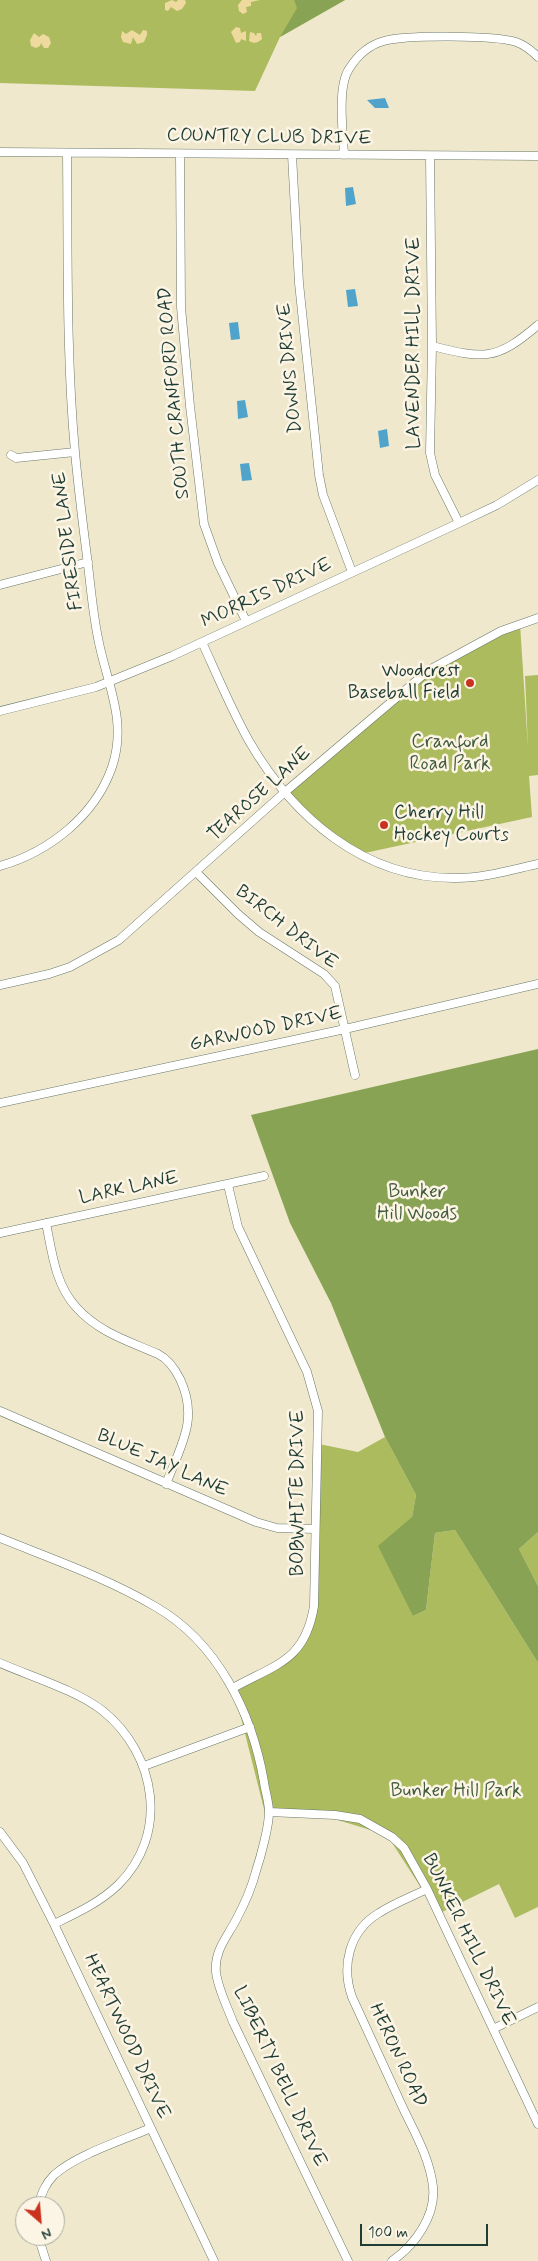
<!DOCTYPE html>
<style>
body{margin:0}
#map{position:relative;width:538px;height:2261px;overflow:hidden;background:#f0e8cc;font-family:Mynerve,sans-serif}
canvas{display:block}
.north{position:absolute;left:15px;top:2196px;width:50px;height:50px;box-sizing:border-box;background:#fcf5e5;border:1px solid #a4ab9e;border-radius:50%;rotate:153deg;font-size:14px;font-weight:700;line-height:20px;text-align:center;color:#1f3d34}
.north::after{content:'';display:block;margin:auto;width:18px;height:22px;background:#c8321e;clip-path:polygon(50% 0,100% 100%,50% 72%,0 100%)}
.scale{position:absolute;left:360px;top:2224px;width:128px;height:22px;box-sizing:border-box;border:2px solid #1f3d34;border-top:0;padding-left:6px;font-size:15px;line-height:18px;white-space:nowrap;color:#1f3d34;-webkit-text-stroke:4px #fcf5e5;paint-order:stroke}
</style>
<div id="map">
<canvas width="538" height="2261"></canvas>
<div class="north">N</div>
<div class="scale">100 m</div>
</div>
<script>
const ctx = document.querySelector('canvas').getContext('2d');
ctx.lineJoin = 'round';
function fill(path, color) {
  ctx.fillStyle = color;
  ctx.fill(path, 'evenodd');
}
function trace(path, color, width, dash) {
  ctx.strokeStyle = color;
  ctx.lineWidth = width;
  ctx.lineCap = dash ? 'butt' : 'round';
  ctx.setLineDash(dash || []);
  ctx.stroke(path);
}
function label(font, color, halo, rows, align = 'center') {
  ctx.font = font + ' Mynerve,sans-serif';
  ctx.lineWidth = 5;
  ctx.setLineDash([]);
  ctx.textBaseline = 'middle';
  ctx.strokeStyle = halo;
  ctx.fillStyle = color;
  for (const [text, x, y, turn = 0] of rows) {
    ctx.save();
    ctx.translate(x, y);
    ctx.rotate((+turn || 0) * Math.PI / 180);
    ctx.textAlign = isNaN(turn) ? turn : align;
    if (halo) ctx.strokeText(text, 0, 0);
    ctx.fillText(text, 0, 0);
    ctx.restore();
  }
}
const green = new Path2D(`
 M0 0H345L280 37 255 91 0 83Z
 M520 624 528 748 525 676 538 675V775L529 776 532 817 360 854 345 845 285 792 429 670Z
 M385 1437 416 1495 412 1517 413 1616 426 1610 435 1533 455 1530 538 1663V1907L515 1918 499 1884 438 1914 387 1835 308 1811 266 1817 233 1686 290 1652 312 1621 314 1443 358 1452Z
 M538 1532V1586L519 1549Z`);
const forest = new Path2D(`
 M294 0H345L280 37 297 8Z
 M538 1049V1532L519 1549 538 1586V1663L455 1530 435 1533 426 1610 413 1616 378 1546 412 1517 416 1495 385 1437 331 1303 290 1223 251 1115Z`);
const sand = new Path2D(`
 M172 0 176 2 178 0H185L186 3 182 9 177 11 171 7 168 11 165 10V3Z
 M242 0H260L251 2V6L246 7 247 12 243 14 239 11 238 5Z
 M236 27 240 28 241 33 246 31V41L241 39 240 42 236 43 231 32Z
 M132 30 140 35 143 30 147 31V35L144 42 137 44 133 37 131 44 123 42 121 37 122 31 126 34Z
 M250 32 254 33 256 36 257 33H261L262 39C258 43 254 44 249 41Z
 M34 33 39 37 43 34 49 37 51 43 48 48H44L41 43 40 46 36 48 31 46 30 40Z`);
const water = new Path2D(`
 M385 98 389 108H375L367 100Z
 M353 187 356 204 346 206 345 188Z
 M355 289 358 306 348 307 346 290Z
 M238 322 240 339 231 340 229 323Z
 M245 400 248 417 238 419 237 401Z
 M387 429 389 446 380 448 378 431Z
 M249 463 252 480 242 481 240 464Z`);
const minor = new Path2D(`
 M0 152 538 156
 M180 154 181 307 190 406 204 524 218 563 246 621
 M292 155 299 283 319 475 323 495 352 572
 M344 155C343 133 337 87 349 69 357 56 369 45 384 41 406 35 494 35 516 42 525 45 532 51 538 57
 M430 156 432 346 430 453 435 475 459 523
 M432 346C484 359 496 361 538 325
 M11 455 16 458 75 452
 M0 585 88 562
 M202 642C217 675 231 709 249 741 293 817 364 879 456 878 484 878 511 870 538 864
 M0 711 96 687 172 656 459 523 497 505 538 480
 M0 866C49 852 95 816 112 767 128 720 106 682 98 638 92 609 90 578 86 549 82 517 78 485 75 452 66 353 68 252 67 153
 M197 873 238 914 259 932 324 974 335 986 355 1075
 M0 985 49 974 70 967 119 940 285 792 429 670 501 631 538 618
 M0 1103 345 1029 538 984
 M228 1185 238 1227 307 1372 318 1411 314 1606C305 1661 276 1664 233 1688
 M46 1223C52 1252 55 1284 76 1307 98 1332 128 1341 158 1354 168 1359 175 1369 180 1379 199 1419 181 1445 166 1484
 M0 1233 264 1176
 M0 1411 256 1522 277 1528 315 1529
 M0 1538C52 1559 107 1578 156 1607 218 1643 252 1713 264 1782 265 1791 269 1802 269 1812 269 1826 261 1856 256 1871 252 1887 244 1905 236 1920 227 1937 214 1951 216 1972 218 1989 227 2006 233 2022L348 2261
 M0 1663C32 1677 76 1690 103 1711 156 1754 170 1834 118 1885 99 1903 77 1913 54 1924
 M144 1766 250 1727
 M269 1812 335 1815 360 1819 392 1837 404 1848 427 1889 538 2124
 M0 1832 23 1863 54 1924 214 2261
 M493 2029 538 2007
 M39 2206C40 2195 46 2183 54 2175 76 2155 123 2140 151 2128
 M38 2236 46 2261
 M392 2261C415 2245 436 2216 433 2187 430 2159 415 2133 403 2108 386 2071 369 2034 352 1997 341 1966 349 1931 379 1913 394 1903 411 1897 427 1889`);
const markers = [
 [470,683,5,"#c8321e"],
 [384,825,5,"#c8321e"]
];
const streetNames = [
 ["COUNTRY CLUB DRIVE",269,138,1],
 ["LAVENDER HILL DRIVE",415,343,-90],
 ["DOWNS DRIVE",291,368,-95],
 ["SOUTH CRANFORD ROAD",175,393,-95],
 ["FIRESIDE LANE",69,541,-97],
 ["MORRIS DRIVE",267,594,-25],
 ["TEAROSE LANE",260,795,-42],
 ["BIRCH DRIVE",286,928,38],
 ["GARWOOD DRIVE",266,1030,-12],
 ["LARK LANE",129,1189,-12],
 ["BLUE JAY LANE",162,1464,24],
 ["BOBWHITE DRIVE",299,1493,-90],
 ["BUNKER HILL DRIVE",468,1940,64],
 ["HEARTWOOD DRIVE",126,2037,65],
 ["HERON ROAD",397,2056,65],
 ["LIBERTY BELL DRIVE",279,2077,65]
];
const poiNames = [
 ["Woodcrest",460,672],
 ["Baseball Field",460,694],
 ["Cherry Hill",394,814,"left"],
 ["Hockey Courts",394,836,"left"]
];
const parkNames = [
 ["Cranford",450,743],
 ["Road Park",450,765],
 ["Bunker",417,1193],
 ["Hill Woods",417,1215],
 ["Bunker Hill Park",456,1792]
];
fill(green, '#acbb5e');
fill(forest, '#89a355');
fill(sand, '#eeda9e');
fill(water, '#50a3cb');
trace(minor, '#687969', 9);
trace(minor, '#fff', 8);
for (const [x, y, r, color] of markers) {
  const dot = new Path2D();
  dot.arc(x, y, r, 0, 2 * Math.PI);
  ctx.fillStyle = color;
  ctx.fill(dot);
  trace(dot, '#fcf5e5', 2);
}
label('19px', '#1f3d34', '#fcf5e5', streetNames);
label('19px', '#1f3d34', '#fcf5e5', poiNames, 'right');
label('19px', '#425c3e', '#fcf5e5', parkNames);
</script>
